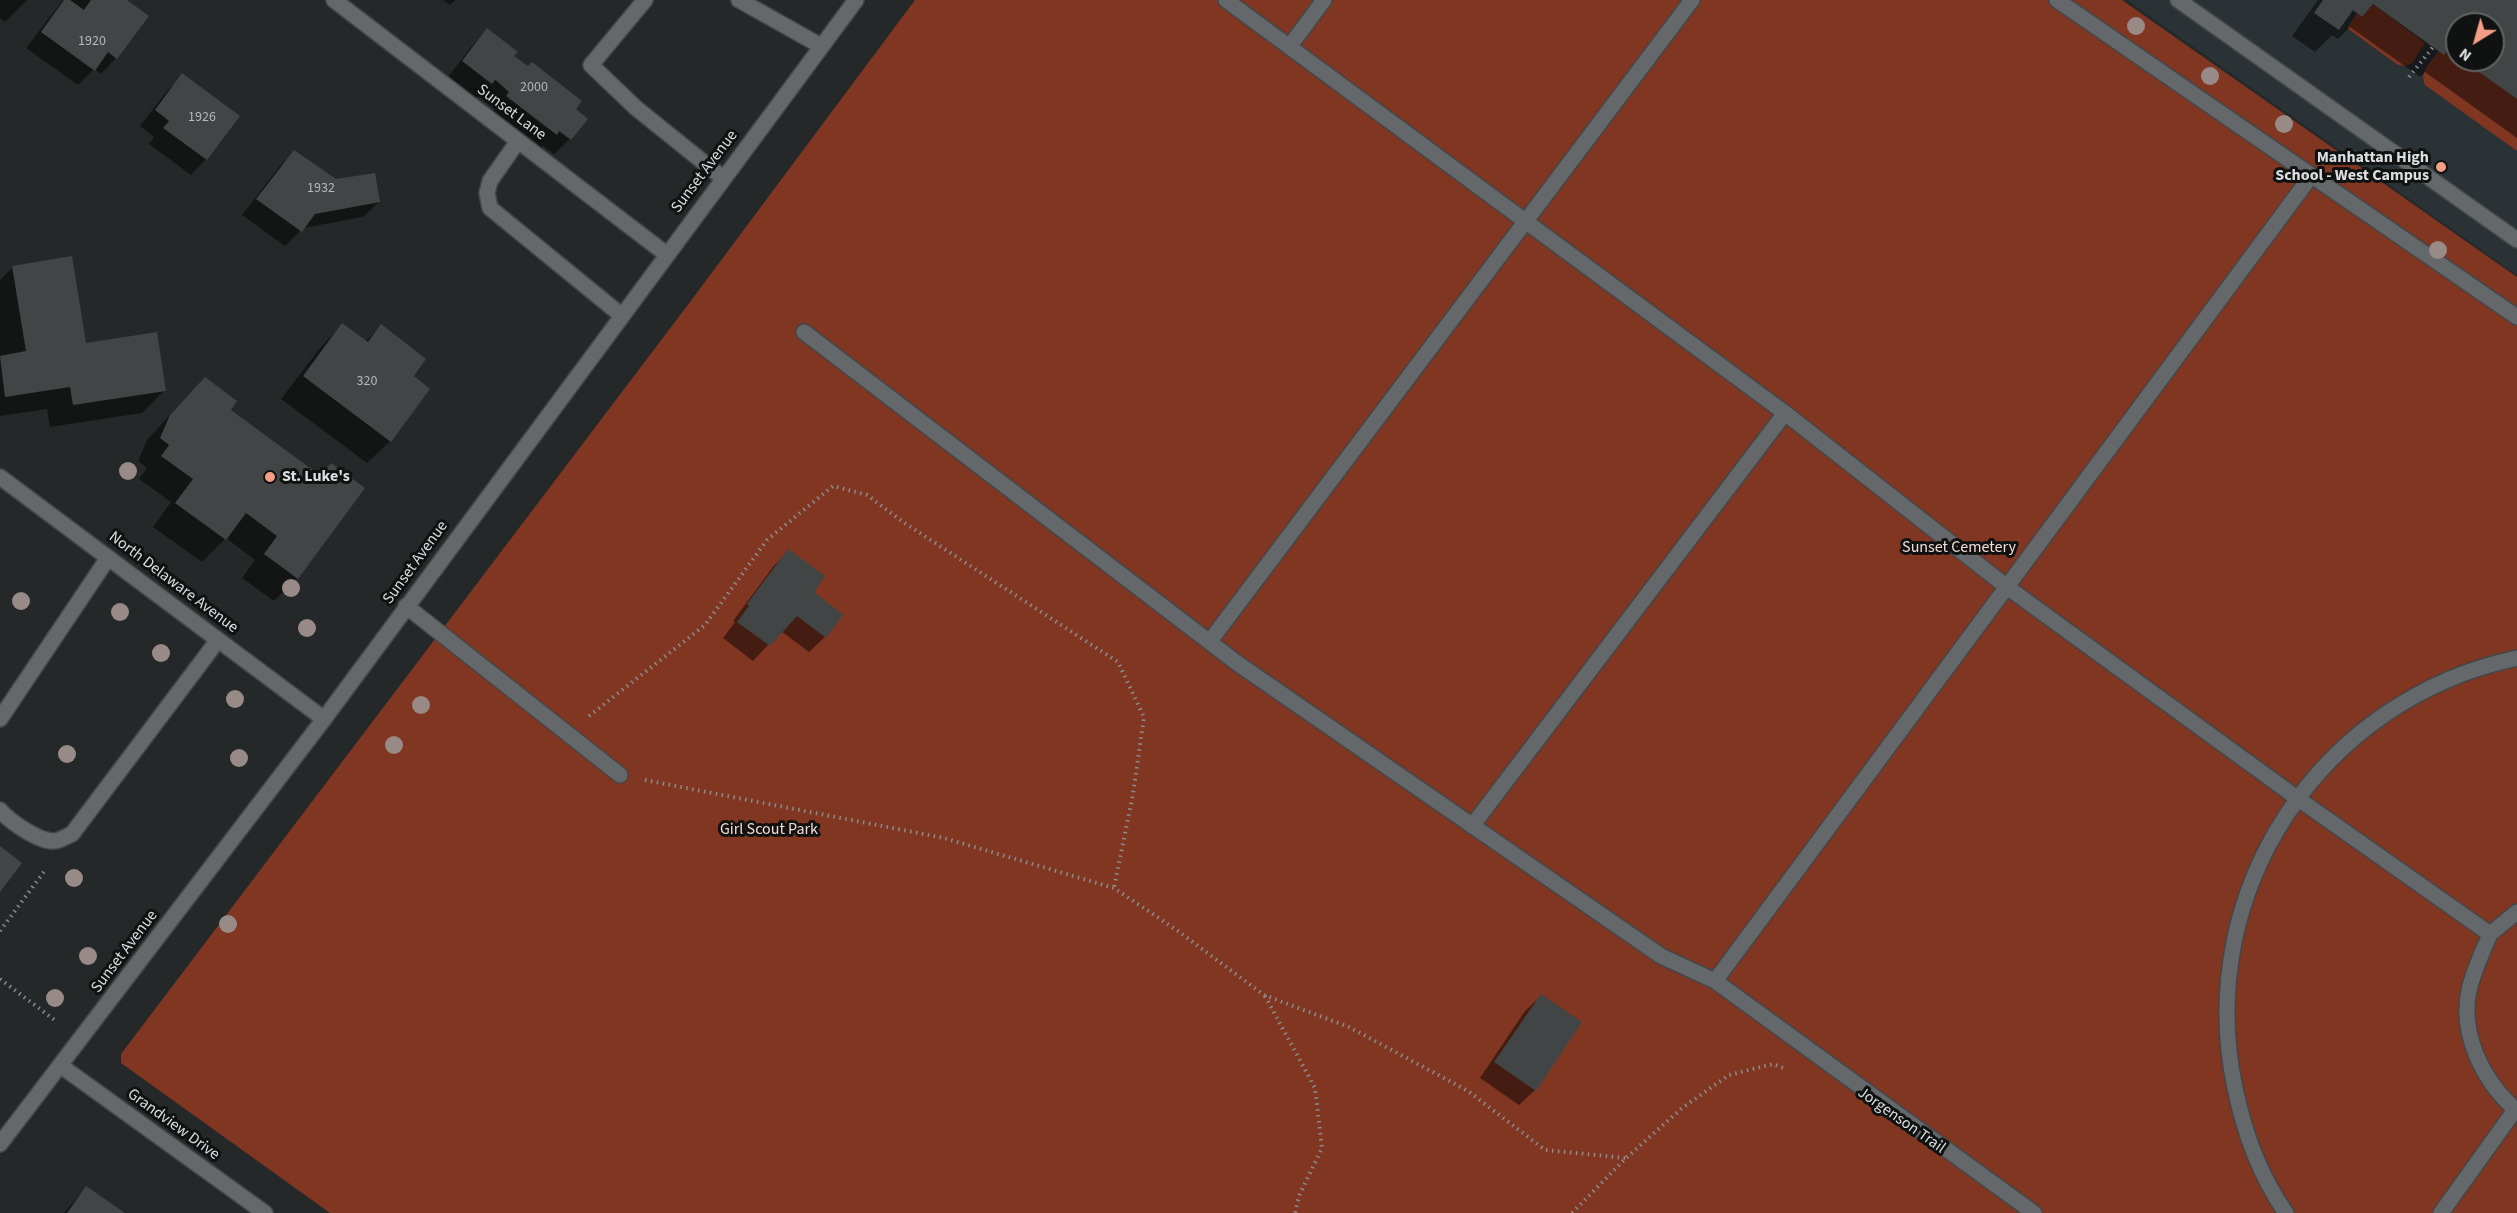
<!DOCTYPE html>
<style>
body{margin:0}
#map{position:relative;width:2517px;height:1213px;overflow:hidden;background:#252829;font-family:"Source Sans 3",sans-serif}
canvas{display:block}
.north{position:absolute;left:2445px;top:12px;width:60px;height:60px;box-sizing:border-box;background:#101111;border:2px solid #626363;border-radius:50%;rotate:217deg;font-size:16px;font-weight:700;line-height:24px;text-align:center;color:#dcdedf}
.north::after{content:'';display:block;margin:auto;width:21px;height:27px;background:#f49e87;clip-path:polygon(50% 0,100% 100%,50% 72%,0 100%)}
</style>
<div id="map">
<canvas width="2517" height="1213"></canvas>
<div class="north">N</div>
</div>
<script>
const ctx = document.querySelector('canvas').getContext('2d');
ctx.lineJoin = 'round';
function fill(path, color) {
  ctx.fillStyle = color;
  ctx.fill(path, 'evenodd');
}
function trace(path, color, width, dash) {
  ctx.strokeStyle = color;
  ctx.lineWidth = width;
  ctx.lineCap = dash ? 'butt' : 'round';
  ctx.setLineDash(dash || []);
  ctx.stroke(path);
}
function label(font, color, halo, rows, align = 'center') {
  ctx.font = font + ' "Source Sans 3",sans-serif';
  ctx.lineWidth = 6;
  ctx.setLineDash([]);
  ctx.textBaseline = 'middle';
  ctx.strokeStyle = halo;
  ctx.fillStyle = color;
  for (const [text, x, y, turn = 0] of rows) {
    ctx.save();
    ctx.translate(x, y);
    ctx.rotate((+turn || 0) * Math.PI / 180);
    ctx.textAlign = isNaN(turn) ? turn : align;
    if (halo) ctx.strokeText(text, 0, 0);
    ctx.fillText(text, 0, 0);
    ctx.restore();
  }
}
const built = new Path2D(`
 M2127 0H2517V275ZM2457 24H2493V60H2457Z`);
const green = new Path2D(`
 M915 0H2122L2517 277V1213H330L121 1063V1054L690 302Z
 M2373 4 2425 43 2412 63 2406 66 2398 65 2347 28 2357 13 2362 17Z
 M2448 50 2457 56V60H2462L2517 99V151L2425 85C2419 71 2431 62 2439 51L2444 55Z`);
const shadow = new Path2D(`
 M0 0H27L5 22 0 18Z
 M63 0H125L116 58 101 74 94 69 78 85 26 48Z
 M443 0H455L450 5Z
 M2318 0H2517V138L2425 72 2420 77 2350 27 2338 39 2332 35 2315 52 2292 36ZM2457 24H2493V60H2457Z
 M487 30 512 56 574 109 570 139 554 154 543 146 540 149 491 112 495 108 483 97 479 95 476 98 448 77 472 46Z
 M183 75 206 159 191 175 149 144 154 137 140 126 167 91Z
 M294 152 336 181 379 202 363 217 303 228 285 246 242 215 279 167Z
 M13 267 84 344 165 390 142 413 50 427 47 409 0 416V280Z
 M342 325 365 342 381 326 411 376 390 441 367 463 281 399 320 348Z
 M182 402 229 410 320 476 331 465 363 489 297 578 274 601 242 578 255 560 226 538 202 562 153 527 171 502 139 479 147 468 138 461 147 440Z
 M788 551 812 592 825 637 809 652 781 631 753 661 723 638 735 622 733 621 773 567Z
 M1541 996 1535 1090 1519 1105 1480 1078 1525 1011Z
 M86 1188 122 1213H64Z`);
const building = new Path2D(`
 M64 0H70L84 10 91 0H127L149 16 117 59 108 52 95 71 41 32Z
 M2323 0H2517V99L2462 60H2493V24H2457V56L2448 50 2444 55 2373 4 2362 17 2353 10 2339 30 2314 13Z
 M487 28 518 52 514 56 528 66 532 62 582 101 576 109 588 119 571 140 559 131 557 135 506 96 509 92 498 82 495 80 492 84 462 61Z
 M182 73 240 116 207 160 163 128 169 121 155 110Z
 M294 150 336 179 375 173 380 202 315 214 302 232 256 199Z
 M72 256 86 343 157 332 166 391 73 405 70 387 5 397 0 356 26 351 12 266Z
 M342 323 368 342 381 324 426 359 414 376 430 389 391 442 303 376Z
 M205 377 237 401 231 410 321 476 331 463 365 488 298 579 264 554 277 536 246 513 226 540 175 503 193 479 161 456 169 445 160 438 170 415Z
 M788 549 825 576 814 592 843 615 826 638 797 616 770 646 737 622 749 606 747 604Z
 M0 846 22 863 0 892Z
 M1541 994 1582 1022 1536 1091 1494 1062Z
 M86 1186 125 1213H67Z`);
const path = new Path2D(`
 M2409 77 2433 47
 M589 716 705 625 767 540 833 486 867 495 903 522 1118 662 1144 717 1133 794 1114 888
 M645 780 944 838 1114 888 1178 931 1264 995 1349 1027 1468 1091 1545 1150 1626 1158
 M0 931 46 869
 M0 979 56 1021
 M1265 996 1315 1088 1322 1148 1299 1196 1295 1213
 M1572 1213 1626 1158 1682 1108 1729 1075 1773 1064 1783 1068`);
const minor = new Path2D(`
 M334 0 666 254
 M645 0 591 65 636 108 723 178
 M739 0 821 46
 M1226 0 1785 413 2007 587 2297 798 2490 934 2517 912
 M2057 0 2517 317
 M2178 0 2517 240
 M1289 47 1324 0
 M518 141 490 181 487 193 490 208 621 315
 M804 332 1237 663 1661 956 1715 981 2034 1213
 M0 477 324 719
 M406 606 620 775
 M1210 641 1692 0
 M0 719 108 558
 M0 810C9 821 39 842 54 841 59 841 67 836 72 834L218 640
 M1472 826 1785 413
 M2490 934C2483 951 2475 968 2470 986 2458 1032 2483 1082 2517 1111
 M1715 981 2311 176
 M61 1066 265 1213
 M0 1144 324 719 856 0
 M2286 1213C2260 1176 2244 1132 2235 1088 2193 891 2321 699 2517 658
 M2441 1213 2515 1110`);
const trees = [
 [2136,26],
 [2210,76],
 [2284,124],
 [2438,250],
 [128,471],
 [291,588],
 [21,601],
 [120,612],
 [307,628],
 [161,653],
 [235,699],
 [421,705],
 [394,745],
 [67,754],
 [239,758],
 [74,878],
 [228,924],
 [88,956],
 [55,998]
];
const markers = [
 [2441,167,6,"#f49e87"],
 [270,477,6,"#f49e87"]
];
const numberNames = [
 ["1920",92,42],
 ["2000",534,88],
 ["1926",202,118],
 ["1932",321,189],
 ["320",367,382]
];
const streetNames = [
 ["Sunset Lane",511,113,37],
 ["Sunset Avenue",705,172,-53],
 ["Sunset Avenue",416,563,-54],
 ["North Delaware Avenue",173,583,37],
 ["Sunset Avenue",125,952,-53],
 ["Jorgenson Trail",1901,1121,35],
 ["Grandview Drive",173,1125,36]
];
const poiNames = [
 ["Manhattan High",2429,158],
 ["School - West Campus",2429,176],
 ["St. Luke's",282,477,"left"]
];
const parkNames = [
 ["Sunset Cemetery",1959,548],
 ["Girl Scout Park",769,830]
];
fill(built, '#2a3236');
fill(green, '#813622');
fill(shadow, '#0007');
fill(building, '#414546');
trace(minor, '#444647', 18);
trace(path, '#8a8c8d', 4, [1.5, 4.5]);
trace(minor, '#65686a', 15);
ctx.fillStyle = '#978a87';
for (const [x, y] of trees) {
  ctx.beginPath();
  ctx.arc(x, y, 9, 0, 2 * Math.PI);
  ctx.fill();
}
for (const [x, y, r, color] of markers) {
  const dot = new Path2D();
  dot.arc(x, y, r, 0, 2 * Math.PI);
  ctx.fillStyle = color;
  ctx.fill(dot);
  trace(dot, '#101111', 2);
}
label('14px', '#b5b8b9', null, numberNames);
label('16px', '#dcdedf', '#101111', streetNames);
label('bold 16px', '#dcdedf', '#101111', poiNames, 'right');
label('16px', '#f5dbd4', '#101111', parkNames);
</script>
